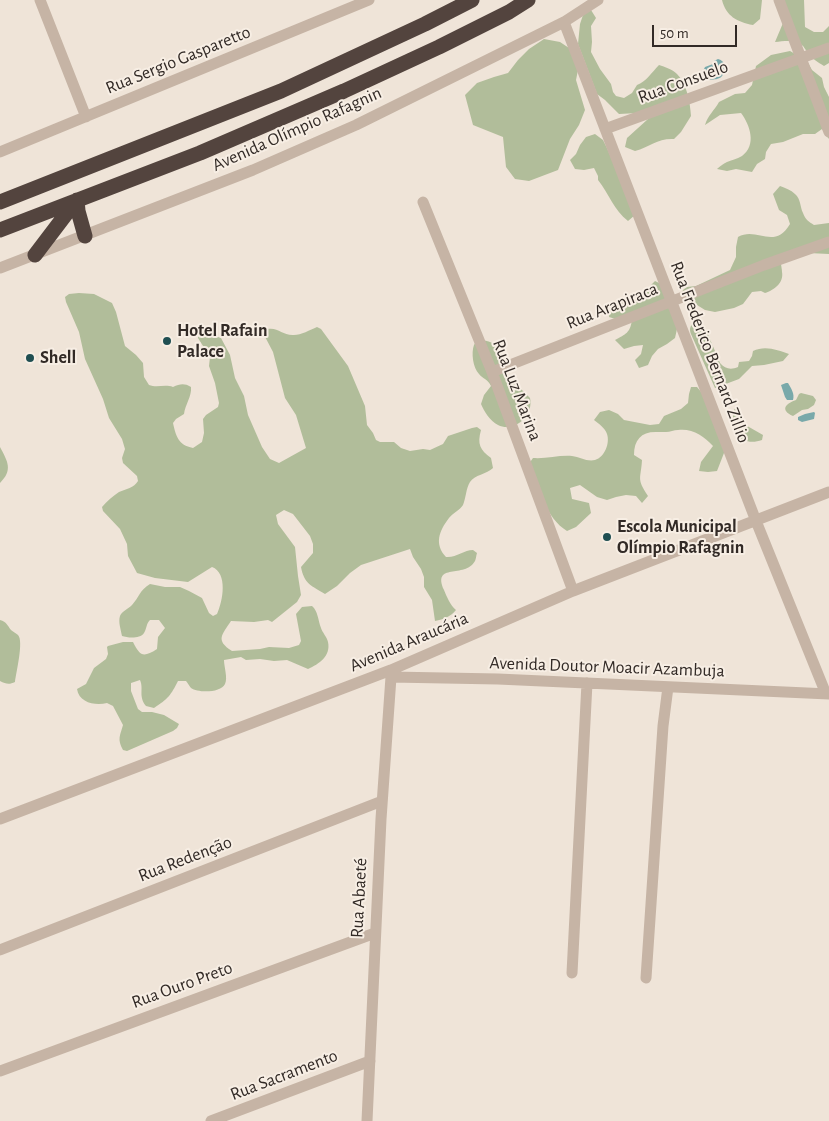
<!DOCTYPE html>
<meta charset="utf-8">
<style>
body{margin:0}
#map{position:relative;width:829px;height:1121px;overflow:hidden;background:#efe4d8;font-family:"Alegreya Sans",sans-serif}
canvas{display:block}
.scale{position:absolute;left:652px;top:25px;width:85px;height:22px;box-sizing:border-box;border:2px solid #322a26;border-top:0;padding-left:6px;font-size:15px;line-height:18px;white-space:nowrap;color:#322a26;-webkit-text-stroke:4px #f7eee4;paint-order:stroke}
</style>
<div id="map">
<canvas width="829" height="1121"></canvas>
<div class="scale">50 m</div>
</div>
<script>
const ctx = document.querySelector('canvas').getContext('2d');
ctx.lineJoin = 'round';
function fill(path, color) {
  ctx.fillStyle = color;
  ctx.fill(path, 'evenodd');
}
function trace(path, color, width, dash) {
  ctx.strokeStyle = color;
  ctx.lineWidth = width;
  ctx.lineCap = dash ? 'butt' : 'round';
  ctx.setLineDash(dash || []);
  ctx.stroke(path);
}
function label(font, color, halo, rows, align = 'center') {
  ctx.font = font + ' "Alegreya Sans",sans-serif';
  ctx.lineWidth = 4;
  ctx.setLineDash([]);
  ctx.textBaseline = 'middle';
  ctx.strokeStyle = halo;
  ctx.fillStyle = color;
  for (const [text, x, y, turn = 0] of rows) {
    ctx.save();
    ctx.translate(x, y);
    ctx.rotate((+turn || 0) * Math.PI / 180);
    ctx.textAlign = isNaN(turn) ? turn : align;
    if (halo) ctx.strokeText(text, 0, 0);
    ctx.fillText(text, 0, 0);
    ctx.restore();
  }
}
const green = new Path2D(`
 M722 0H762L760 19 753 25C737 22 726 16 722 0Z
 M779 0H804L805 27 814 32H823L829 26V63L824 66C818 62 812 59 808 53 807 52 804 47 803 46 796 39 785 41 775 42L783 23Z
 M591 10 596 18 591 26 592 42 591 52 600 69 611 84 613 92 616 96 624 98 632 93 637 85C646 82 652 72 659 65 665 67 672 69 677 74 687 84 690 102 691 116L681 132 674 139C658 138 650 147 635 151L625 147 627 138 648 119 638 113 619 114 605 100 597 94 578 44 580 24 583 15Z
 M544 39 560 42 572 50 579 65 576 80 585 110 579 125 570 139 558 170 529 181 515 179 506 167 503 137 473 125 465 95 477 83 494 77 508 73 518 60 529 49Z
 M790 51 807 61 812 70 822 78 824 87 829 97V139L822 129 815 134H803L783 142 771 144 766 152 765 159 757 164 752 172 736 169 727 171 717 169C720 166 723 164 727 162 731 160 737 159 742 156 757 145 750 125 741 113L720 115 705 125C708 115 714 111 719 102L735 94 745 93 752 85 756 66 771 55Z
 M595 134 603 140 607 148 635 215 628 221C614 210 609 194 598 180V176L594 168 584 170 575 169 570 160 576 154 580 145 586 137Z
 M780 186C785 188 791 190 795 194 801 199 800 207 803 213 805 219 809 222 814 225L829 223V254L808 253 781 263C781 266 782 269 782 272 784 283 774 290 765 293L761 291 752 292 743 304 734 308 715 312 705 310 697 305 692 304 683 299 681 295 683 290 687 287 696 286 730 270 736 257V247L738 237C757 226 774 251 790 224L787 215 779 210 773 194Z
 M655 281 663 285 677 329 675 338 667 344 658 349 652 356 648 365 639 368 635 360 641 354 643 345 634 346 624 349 615 340C626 334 630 333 632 320H619L609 317 610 308 616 301C627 302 635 300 644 297L648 288Z
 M79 293 94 294 112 303 116 312 125 346 136 355 143 363 144 377 149 385C157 388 165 384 173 387 180 384 184 383 191 387 192 396 185 405 184 414L176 419 173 423C176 436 178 445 193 448L202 442 204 433 203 419 206 415 218 407 219 403 215 383 209 366 210 357 198 338V333L200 329 205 328 212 335 221 338 230 355 235 378 244 396 248 415 262 447 270 459 279 463 306 448 296 415 285 398 273 352 262 331C277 324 281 336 294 335 301 335 310 330 317 327L321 329 348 366 365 406 367 425 373 433 376 440 380 442H394L401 448 410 451 423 449 430 450 443 444 448 436 472 428 477 427 481 430C477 444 480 450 491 458L493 468C487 474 474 475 470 482 466 488 466 498 463 505 460 510 453 513 449 518 439 531 434 544 446 557 456 558 464 550 473 550L477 553C476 556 476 559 475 561 465 579 432 562 444 590 447 597 450 605 456 610 450 617 444 619 435 621L432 600 424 587V577L421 569 413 557 410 549 361 565 350 573 337 586 325 594C312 586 304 584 301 567L313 553V544L310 536 293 514 284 510 276 515 278 524 295 547 298 576 301 595 297 602 272 622 268 620 254 622 231 621C222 635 215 640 232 651L260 649 269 647 289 648 299 645 301 641 296 614 302 607 312 606C318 611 318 620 321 628 322 632 327 637 328 642 331 656 319 664 308 669L287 660 274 661 260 659 246 660 241 657 224 660C224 667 228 678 225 684 221 693 198 693 191 688 189 686 188 683 186 681H178C171 695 168 699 154 708L146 706C138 696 144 689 140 680L131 683V691L138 709 142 712H152L164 715 179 724 177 728 173 731 127 751 123 750C117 739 120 736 123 725L113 706 107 703C96 706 79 703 77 689L86 684 94 668 106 659 108 654 107 647 108 646 123 642H133C140 656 143 658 157 649L158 637 165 628 159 620H150C146 624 147 628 144 633 140 639 128 638 122 636 121 630 118 622 120 616 122 611 128 609 132 605 140 596 139 591 150 584L165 587H180L189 591 202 598 209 613 213 616 217 614C223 601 228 573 212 567L188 582 155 578 137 573 128 556 127 544 120 529 103 511 102 507C107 501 113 496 119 492 126 489 134 488 138 481L137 476 123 463 122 458 125 449 122 439 109 418 103 399 85 359 79 332 66 302 65 297 69 294Z
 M694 322 704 325 720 363C725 369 731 370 738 367L739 362 749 361 752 356 753 351C765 345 778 350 789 354L783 361 764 365 752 366 739 379 715 388 691 334C689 329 690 326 694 322Z
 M480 340C507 342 500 360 508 376L530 398C534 416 514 433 498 425 490 421 484 411 481 404L484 395 491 386C488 379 483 379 479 374 473 368 471 353 474 345 476 341 477 342 480 340Z
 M691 387H697L703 394 724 444V453L717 471 708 472 699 471 701 462 713 446C704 436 692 428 678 430 674 430 670 432 666 432 665 432 660 432 658 432 642 431 634 439 634 455L642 460C641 479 636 478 648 496L642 503 636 496 626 495 616 497 607 500 597 497 580 485 570 488 572 499 589 503 591 513 576 527 567 531C546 518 538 488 528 465L533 458C546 459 559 455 572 456 580 457 587 462 595 460 605 457 610 443 607 434 605 428 599 424 594 420L600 412 609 410 618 414 624 420 650 425 659 424 664 416 681 409 688 403 689 394Z
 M801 393 813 396 816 400 814 405 808 409 802 410 793 416C780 410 785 404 796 400L799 394Z
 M736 407 740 409 742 423 763 435 762 440C745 446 731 436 733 418 733 413 733 411 736 407Z
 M0 447C8 462 13 470 0 483Z
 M0 620C7 622 7 625 11 630 13 632 16 633 18 635 24 641 16 673 15 682 9 685 6 684 0 681Z`);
const water = new Path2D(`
 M718 59C726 61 728 70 722 76 719 80 711 80 706 79L703 71 705 67 713 64 714 61Z
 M786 383H788C791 388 795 394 793 400H787L785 397 781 385Z
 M814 412 815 413 814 419 802 422 798 420V417L805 414Z`);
const minor = new Path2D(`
 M40 0 86 117
 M779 0 829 132
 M564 22 756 521 826 694
 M605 129 829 48
 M0 152 369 0
 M423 202 492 372 573 591
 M0 268 253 170 356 125 564 22 598 0
 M492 372 764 265 829 242
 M391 670V677L498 679 829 694
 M0 819 391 670 573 591 829 492
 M0 950 382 801
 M572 973 587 683
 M646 978 663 726 668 687
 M0 1071 375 933
 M211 1121 370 1061
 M367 1121 381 819 391 677`);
const highway = new Path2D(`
 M77 200 78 211 85 236
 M0 202 281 91 425 24 472 0
 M0 230 200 153 344 91 439 47 509 12 528 0
 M35 255 76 201`);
const markers = [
 [167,341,5,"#1f4e51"],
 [30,358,5,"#1f4e51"],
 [607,537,5,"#1f4e51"]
];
const streetNames = [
 ["Rua Sergio Gasparetto",178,60,-22],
 ["Rua Consuelo",683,82,-20],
 ["Avenida Olímpio Rafagnin",297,129,-24],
 ["Rua Arapiraca",612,306,-22],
 ["Rua Frederico Bernard Zillio",710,352,69],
 ["Rua Luz Marina",517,390,69],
 ["Avenida Araucária",409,642,-23],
 ["Avenida Doutor Moacir Azambuja",607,667,2],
 ["Rua Redenção",185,859,-21],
 ["Rua Abaeté",359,898,-87],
 ["Rua Ouro Preto",182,985,-20],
 ["Rua Sacramento",284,1075,-21]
];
const poiNames = [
 ["Hotel Rafain",177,331],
 ["Palace",177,352],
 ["Shell",40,358],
 ["Escola Municipal",617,527],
 ["Olímpio Rafagnin",617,548]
];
fill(green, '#b1bd9a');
fill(water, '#79a9aa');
trace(minor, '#c6b4a5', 11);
trace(highway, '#53443e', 15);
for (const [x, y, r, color] of markers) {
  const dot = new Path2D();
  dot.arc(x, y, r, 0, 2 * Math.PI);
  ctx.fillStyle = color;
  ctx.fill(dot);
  trace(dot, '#f7eee4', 2);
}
label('18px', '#322a26', '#f7eee4', streetNames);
label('bold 18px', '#322a26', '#f7eee4', poiNames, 'left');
</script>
